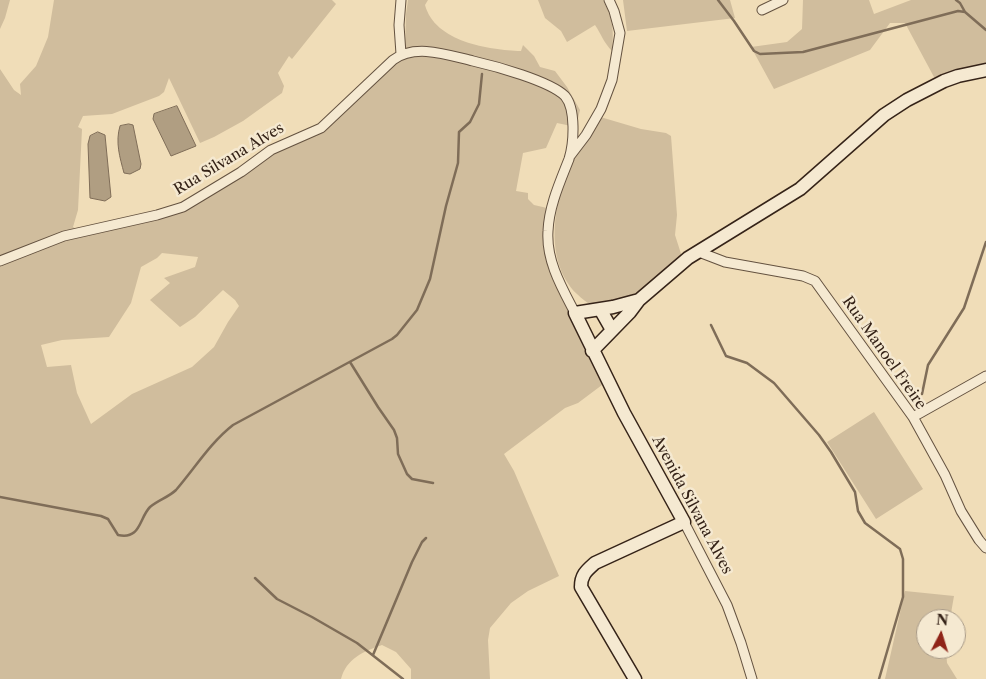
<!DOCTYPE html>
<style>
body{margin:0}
#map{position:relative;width:986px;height:679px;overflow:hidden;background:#f0ddb8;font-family:"Libre Caslon Text",serif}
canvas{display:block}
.north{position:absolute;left:916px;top:609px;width:50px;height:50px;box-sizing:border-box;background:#f5e9d1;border:1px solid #a89a87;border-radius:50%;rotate:5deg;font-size:14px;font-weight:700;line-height:20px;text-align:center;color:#352318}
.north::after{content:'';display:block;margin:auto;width:18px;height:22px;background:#8f2418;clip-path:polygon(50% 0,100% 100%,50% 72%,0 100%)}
</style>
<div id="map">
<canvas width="986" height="679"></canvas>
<div class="north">N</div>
</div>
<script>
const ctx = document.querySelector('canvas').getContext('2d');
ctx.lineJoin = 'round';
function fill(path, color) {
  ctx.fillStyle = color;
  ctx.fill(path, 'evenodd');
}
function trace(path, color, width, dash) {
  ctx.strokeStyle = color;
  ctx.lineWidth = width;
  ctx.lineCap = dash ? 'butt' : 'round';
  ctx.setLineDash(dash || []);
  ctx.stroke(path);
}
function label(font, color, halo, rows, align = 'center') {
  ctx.font = font + ' "Libre Caslon Text",serif';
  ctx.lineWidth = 5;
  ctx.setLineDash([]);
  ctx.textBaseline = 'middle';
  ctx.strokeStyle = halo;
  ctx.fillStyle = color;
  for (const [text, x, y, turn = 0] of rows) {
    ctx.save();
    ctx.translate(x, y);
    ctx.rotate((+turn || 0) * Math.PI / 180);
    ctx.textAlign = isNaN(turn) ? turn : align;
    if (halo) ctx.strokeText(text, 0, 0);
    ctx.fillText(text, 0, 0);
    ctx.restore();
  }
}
const green = new Path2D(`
 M0 0H10L5 18 0 29Z
 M54 0H332L336 4 292 59 289 56 278 73 284 86 282 93 243 121 214 137 200 143 169 78 164 92 159 96 112 114 83 116 78 127 82 129 78 210 73 227 77 230 158 217 299 138 326 127 391 58 405 49 406 14 408 0H428L425 5C435 42 489 50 521 51L523 45 534 56 540 67 555 71 567 87 580 110 576 127 557 123 546 148 523 153 516 191 528 193V199L534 205 547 208V258L606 382 578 403 565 408 504 454 514 471 559 576 528 591 511 603 490 628 488 640 490 679H411V669L396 652 382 645C364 651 346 659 341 679H0V69L14 90 21 95 20 84 36 66 48 37ZM162 253 198 257 195 267 164 278 170 283 150 300 180 327 195 317 223 290 235 300 239 306 228 322 214 347 192 367 132 394 91 424 77 393 71 365 47 367 41 345 62 340 109 337 131 303 141 267 157 258Z
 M538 0H603C613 20 614 29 612 51 604 43 601 34 595 25L567 42 561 31 545 18Z
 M623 0H730L735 18 627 31Z
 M803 0H869L874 14 911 0H986V69L934 77 905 23H890L870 50 774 89 751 47 787 42 802 29Z
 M597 116 641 129 666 133 671 136 677 215 675 235 683 260 644 289 624 298 592 306C587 302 582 299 577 294 544 262 553 204 570 167 578 149 588 133 597 116Z
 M874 412 923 489 876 519 827 442Z
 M905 591 954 596 950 619H926V649H946L947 663 957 679H885Z`);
const water = new Path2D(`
 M177 106 196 146 171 156 153 119 154 114Z
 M129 124 133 125 141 164 140 169 130 174 124 173C120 158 115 142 120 126Z
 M98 132 105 135 111 197 105 201 90 198 88 144 90 136Z`);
const stream = new Path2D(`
 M718 0 734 21 754 51 760 54 803 52 958 11 965 12
 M956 0 960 3 965 12 986 30
 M711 325 726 356 747 363 774 383 819 435 831 452 855 492 858 511 865 523 900 549 903 559V597L879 679
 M350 362 378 407 394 430 397 438 398 454 407 474 412 479 433 483
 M922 394 928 365 964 308 986 242
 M0 497 101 516 108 519 118 535C141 540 139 518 150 507 158 500 169 497 176 490 195 468 210 443 233 425L392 339 397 335 417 310 430 279 446 206 458 163 459 132 470 122 479 104 482 74
 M255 578 277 599 312 617 357 643 403 679
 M373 655 412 562 422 542 426 538`);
const street = new Path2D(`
 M762 10 783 0
 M401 54 399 25 401 0
 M570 156 586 135 601 109 612 80 620 33 614 11 609 0
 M699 252 725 262 803 276 815 281 913 417 945 475 961 511 979 540 986 548
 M0 261 64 236 157 215 183 207 241 172 271 150 321 128 393 60C415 43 448 55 473 61 495 66 550 81 565 96 576 109 574 143 569 159 560 182 549 206 548 231 546 261 562 288 575 313
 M913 417 986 376
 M684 522 727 605 741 643 752 679`);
const secondary = new Path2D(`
 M600 309 612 330
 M592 351 630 312 639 300 688 258 800 189 884 115 907 100 944 81 958 76 986 70
 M635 679 581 587C581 575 586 571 595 563L684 522 624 413 575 313 613 307 639 300`);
const streetNames = [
 ["Rua Silvana Alves",229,159,-31],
 ["Rua Manoel Freire",884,353,55],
 ["Avenida Silvana Alves",692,505,62]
];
fill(green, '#d0bd9d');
fill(water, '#b09e82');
trace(water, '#7f6d58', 1);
trace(stream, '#7f6d58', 2.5);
trace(street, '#645240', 11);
trace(secondary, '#352318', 15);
trace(street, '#f5e9d1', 9);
trace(secondary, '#f5e9d1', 12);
label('15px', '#352318', '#f5e9d1', streetNames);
</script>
